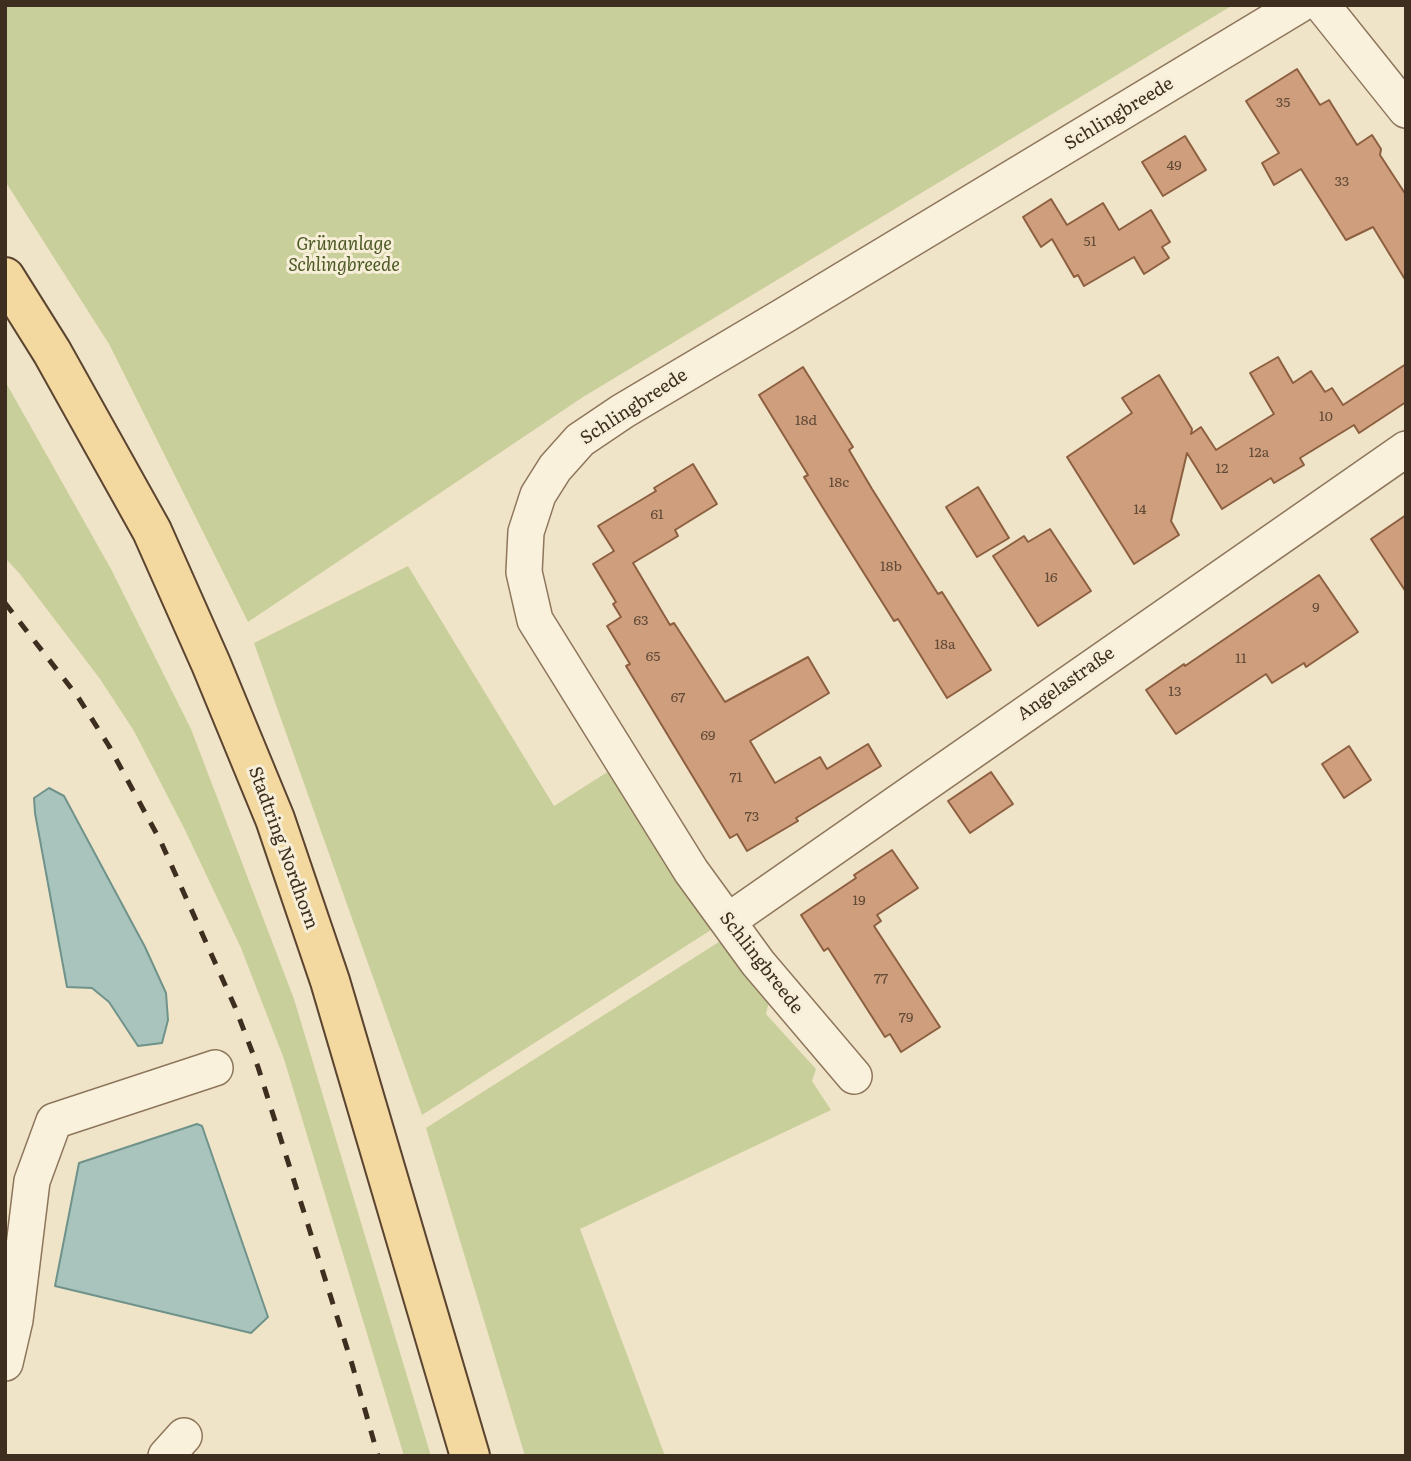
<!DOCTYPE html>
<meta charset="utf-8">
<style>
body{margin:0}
#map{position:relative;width:1411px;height:1461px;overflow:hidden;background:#f0e4c8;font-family:Literata,serif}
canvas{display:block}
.frame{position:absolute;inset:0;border:7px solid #3d2e20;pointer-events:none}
</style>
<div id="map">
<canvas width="1411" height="1461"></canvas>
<div class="frame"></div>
</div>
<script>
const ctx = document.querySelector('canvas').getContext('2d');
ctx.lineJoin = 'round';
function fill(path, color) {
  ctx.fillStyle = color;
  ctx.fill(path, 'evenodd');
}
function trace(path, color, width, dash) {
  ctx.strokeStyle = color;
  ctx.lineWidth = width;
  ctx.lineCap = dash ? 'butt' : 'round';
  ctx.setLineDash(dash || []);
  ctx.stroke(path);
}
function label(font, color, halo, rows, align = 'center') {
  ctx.font = font + ' Literata,serif';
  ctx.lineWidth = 6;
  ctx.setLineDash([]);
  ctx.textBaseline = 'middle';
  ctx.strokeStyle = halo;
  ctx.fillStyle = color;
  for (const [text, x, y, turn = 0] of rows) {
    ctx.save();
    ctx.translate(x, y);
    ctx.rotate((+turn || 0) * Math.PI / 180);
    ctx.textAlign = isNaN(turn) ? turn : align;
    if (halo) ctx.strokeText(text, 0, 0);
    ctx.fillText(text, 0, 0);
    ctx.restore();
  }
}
const green = new Path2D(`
 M5 5H1233L583 397 248 622 109 344 5 181Z
 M5 381 111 569 191 729 294 999 431 1456H404L284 1059 241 948 184 828 134 731 100 679 20 574 5 558Z
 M408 566 554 806 609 771 714 928 422 1115 254 643Z
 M722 940 769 1001 766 1014 816 1069 812 1081 831 1110 580 1229 665 1456H525L426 1128Z`);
const water = new Path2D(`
 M49 788 64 796 145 947 166 993 168 1020 162 1043 138 1046 109 1002 92 988 67 987 35 813 34 798Z
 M197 1124 202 1126 268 1317 251 1333 55 1286 79 1163Z`);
const building = new Path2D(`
 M1297 69 1320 105 1329 100 1357 145 1372 135 1381 149 1380 155 1406 195V281L1373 227 1346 240 1301 169 1274 185 1262 163 1279 153 1246 101Z
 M1185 136 1206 170 1163 196 1142 162Z
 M1051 199 1067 225 1103 203 1119 230 1151 210 1170 242 1162 247 1169 258 1144 274 1134 257 1084 286 1078 275 1074 277 1052 239 1041 247 1023 217Z
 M1278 357 1293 383 1311 371 1325 392 1332 388 1343 405 1406 364V402L1359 433 1354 425 1300 458 1304 465 1274 483 1271 478 1222 509 1187 453 1171 521 1179 535 1134 564 1067 457 1132 413 1122 398 1159 375 1192 429 1191 434 1201 427 1216 450 1274 414 1250 373Z
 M803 367 853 447 849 450 872 489 938 594 942 592 991 670 947 698 898 619 894 621 828 516 804 477 808 475 759 395Z
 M693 464 717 504 675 530 678 536 633 563 670 625 674 623 725 702 808 657 829 693 750 741 775 783 820 757 827 769 868 744 881 766 796 818 798 821 747 851 737 834 730 838 626 666 630 664 607 626 621 617 613 604 616 602 593 564 614 551 598 526 656 491 654 488Z
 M978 487 1009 538 977 557 946 507Z
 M1406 515V592L1371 539Z
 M1050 529 1091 591 1038 626 993 556 1024 536 1028 542Z
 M1319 575 1358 632 1306 667 1304 663 1272 683 1266 674 1176 734 1146 690 1184 664 1185 666Z
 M1349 746 1371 780 1344 798 1322 764Z
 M991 772 1013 804 970 833 948 801Z
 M892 850 918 888 877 915 881 921 874 926 940 1027 901 1052 890 1034 885 1037 828 948 824 951 801 915 856 878 854 875Z`);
const minor = new Path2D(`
 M1322 5 1406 110
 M728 921 1406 449
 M854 1076 758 963 691 871 535 620 524 572 526 532 538 495 555 468 580 440 623 411 785 315 1299 5
 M5 1363 15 1320 32 1181 54 1121 215 1068
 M166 1456 184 1436`);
const major = new Path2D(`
 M5 277 52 352 152 531 211 664 275 819 330 981 470 1456`);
const rail = new Path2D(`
 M5 603 78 697 109 746 161 842 235 1007 258 1067 352 1364 378 1456`);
const numberNames = [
 ["35",1283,103],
 ["49",1174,166],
 ["33",1342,182],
 ["51",1090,242],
 ["10",1326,417],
 ["18d",806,421],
 ["12a",1259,453],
 ["12",1222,469],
 ["18c",839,483],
 ["14",1140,510],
 ["61",657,515],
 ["18b",891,567],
 ["16",1051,578],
 ["9",1316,608],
 ["63",641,621],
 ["18a",945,645],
 ["65",653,657],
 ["11",1241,659],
 ["13",1175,692],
 ["67",678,698],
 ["69",708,736],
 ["71",736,778],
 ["73",752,817],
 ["19",859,901],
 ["77",881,979],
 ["79",906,1018]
];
const streetNames = [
 ["Schlingbreede",1119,114,-31],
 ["Schlingbreede",634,407,-33],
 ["Angelastraße",1066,684,-35],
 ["Stadtring Nordhorn",283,848,70],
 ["Schlingbreede",761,963,52]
];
const parkNames = [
 ["Grünanlage",344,245],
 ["Schlingbreede",344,266]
];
fill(green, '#c9cf9b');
fill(water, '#a9c4bc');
trace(water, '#6f938a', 2);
fill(building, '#cf9f7d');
trace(building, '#8d5f41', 2);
trace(minor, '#8d765c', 38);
trace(major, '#5b4430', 42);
trace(minor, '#faf1dc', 35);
trace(major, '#f3d9a0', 38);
trace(rail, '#3d2e20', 5, [12, 12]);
label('14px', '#624a37', null, numberNames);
label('18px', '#3d2e20', '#f7eed8', streetNames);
label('italic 18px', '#4d5a26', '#f7eed8', parkNames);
</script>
